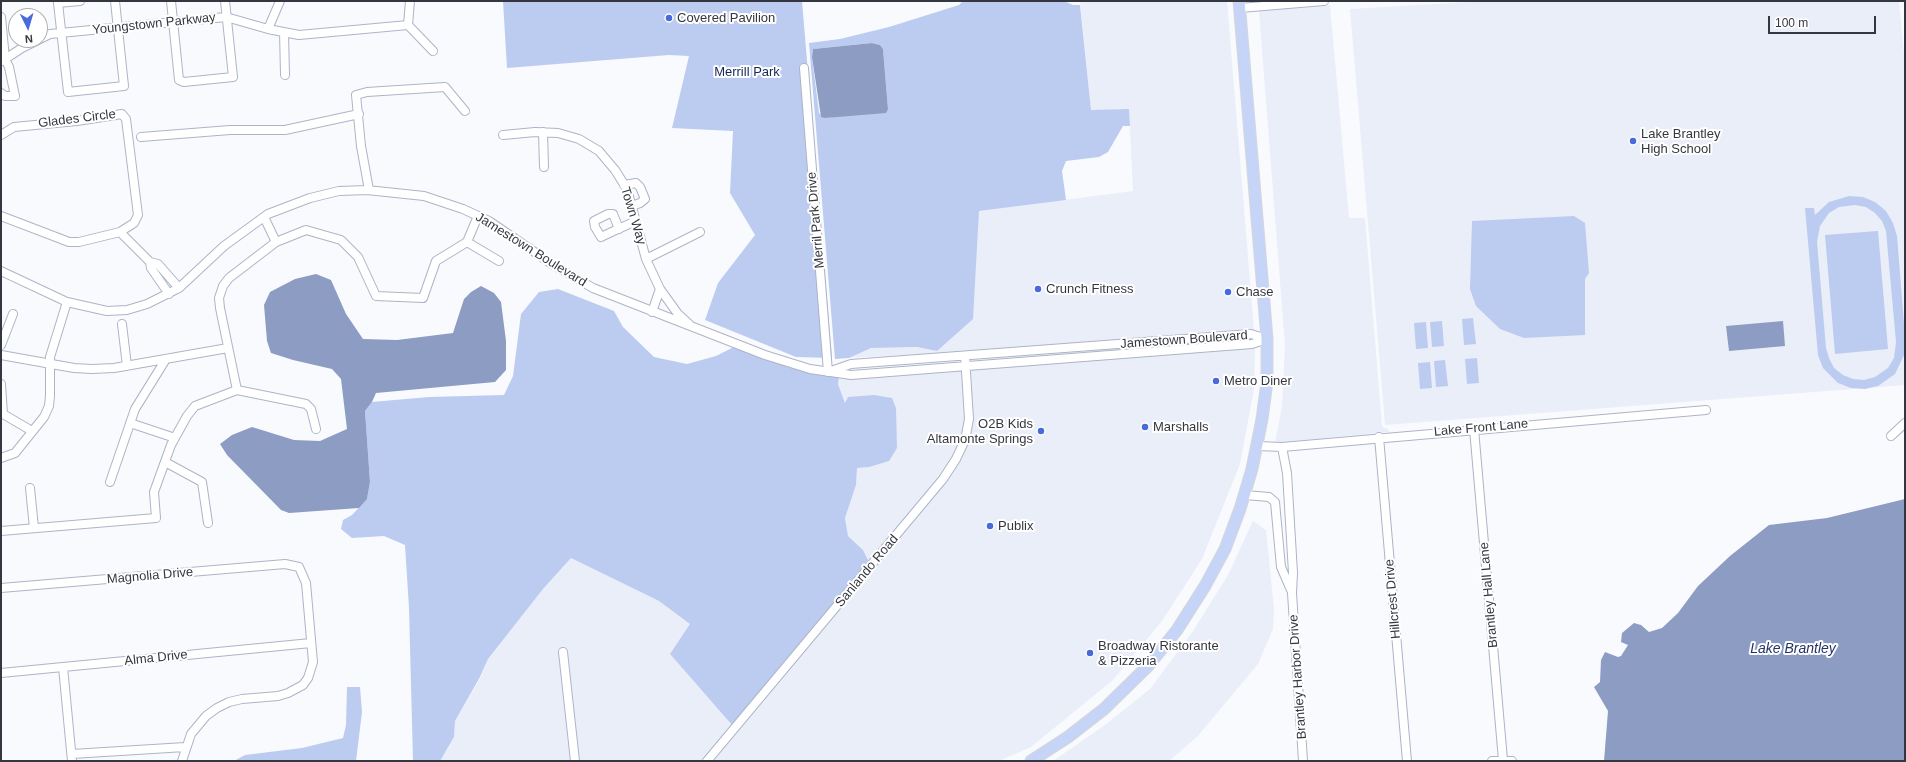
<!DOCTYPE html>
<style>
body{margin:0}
#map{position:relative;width:1906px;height:762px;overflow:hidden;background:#f8fafe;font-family:Helvetica,sans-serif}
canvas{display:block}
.frame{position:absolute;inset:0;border:2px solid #34373f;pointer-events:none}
.north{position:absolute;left:8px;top:8px;width:40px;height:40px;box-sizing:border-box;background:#fff;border:1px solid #aeafb2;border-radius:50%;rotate:175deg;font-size:11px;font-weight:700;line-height:16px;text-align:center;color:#34373f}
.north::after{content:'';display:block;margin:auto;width:14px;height:18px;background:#486add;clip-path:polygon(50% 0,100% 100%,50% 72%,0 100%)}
.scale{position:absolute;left:1768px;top:16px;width:108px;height:18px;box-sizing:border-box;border:2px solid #34373f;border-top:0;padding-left:5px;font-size:12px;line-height:14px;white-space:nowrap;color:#34373f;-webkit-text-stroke:3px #fff;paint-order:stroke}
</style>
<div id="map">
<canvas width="1906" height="762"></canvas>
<div class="frame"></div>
<div class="north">N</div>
<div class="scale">100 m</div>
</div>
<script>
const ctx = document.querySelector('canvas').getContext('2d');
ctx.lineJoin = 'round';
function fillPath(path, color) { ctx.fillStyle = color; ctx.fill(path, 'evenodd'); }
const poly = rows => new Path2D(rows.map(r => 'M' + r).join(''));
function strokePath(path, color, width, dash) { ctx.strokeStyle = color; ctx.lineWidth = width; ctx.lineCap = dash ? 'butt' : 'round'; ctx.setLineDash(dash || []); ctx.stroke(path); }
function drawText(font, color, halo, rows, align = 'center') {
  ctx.font = font + ' Helvetica,sans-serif'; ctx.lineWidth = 4; ctx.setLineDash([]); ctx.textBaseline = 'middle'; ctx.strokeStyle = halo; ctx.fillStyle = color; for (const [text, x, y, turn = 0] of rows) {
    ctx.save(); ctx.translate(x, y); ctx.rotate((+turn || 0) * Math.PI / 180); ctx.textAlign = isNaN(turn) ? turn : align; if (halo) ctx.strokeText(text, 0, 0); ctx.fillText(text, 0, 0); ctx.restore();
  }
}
fillPath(poly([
 [1080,1,1227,1,1254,330,965,352,849,358,871,348,917,347,937,351,979,211,1133,191,1129,109,1091,111],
 [1486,1,1899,1,1905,65,1905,385,1385,425,1350,9],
 [1330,5,1349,218,1365,218,1382,426,1384,428,1388,429,1389,432,1275,443,1282,406,1285,345,1259,11],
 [1255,347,1254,389,1240,464,1202,559,1162,621,1113,680,1031,747,999,761,712,761,948,479,968,442,970,370],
 [963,371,965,419,961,439,953,457,941,477,869,562,863,550,848,536,845,518,856,485,857,468,869,467,897,448,896,436,845,403,838,383,839,377,851,379],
 [1253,521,1266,530,1274,609,1273,629,1258,664,1197,737,1169,761,1053,761,1105,725,1150,689,1193,631,1228,575],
 [571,558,659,601,691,624,670,654,732,725,702,761,578,761,567,648,559,648,571,761,440,761,454,737,455,721,481,677,488,659,543,589]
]), '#eaeef9');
fillPath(poly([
 [503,1,802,1,832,358,796,357,705,320,718,283,755,235,730,193,733,131,672,128,689,56,669,55,507,68],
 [963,1,1064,1,1073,5,1080,5,1091,110,1129,109,1130,126,1123,126,1108,152,1099,157,1066,161,1062,171,1066,200,979,211,973,319,937,351,917,347,871,348,849,358,835,359,809,43,840,39,889,27,959,5],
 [872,43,880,45,883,49,888,109,825,118,819,113,812,57,813,49],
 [1849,196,1863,197,1875,202,1886,211,1893,223,1897,236,1905,336,1904,355,1895,374,1878,386,1865,389,1851,388,1838,383,1823,368,1818,355,1805,208,1814,208,1815,215,1829,202],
 [1855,205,1866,207,1875,213,1882,221,1886,231,1896,342,1894,358,1888,368,1875,377,1864,380,1853,379,1843,375,1834,368,1829,358,1826,348,1817,242,1820,226,1829,213,1839,207],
 [1574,216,1585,223,1589,273,1585,279,1585,335,1524,338,1500,329,1476,306,1470,289,1472,221],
 [1878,231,1888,349,1835,354,1825,235],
 [558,289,614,311,623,327,654,357,687,364,716,356,734,347,809,373,839,377,838,384,845,403,848,397,874,395,892,398,896,408,897,448,889,461,869,467,857,468,856,485,845,518,848,536,863,550,869,562,732,725,670,654,690,624,659,601,571,558,543,589,488,659,480,677,455,721,454,737,440,761,413,761,409,608,405,545,384,536,352,538,341,529,343,520,352,515,367,499,370,482,365,411,372,402,429,397,504,395,513,376,521,314,539,292],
 [1473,318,1476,344,1464,345,1462,319],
 [1442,321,1444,346,1432,347,1430,322],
 [1426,322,1428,348,1416,349,1414,323],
 [1477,358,1479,383,1467,384,1465,359],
 [1445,360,1448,386,1436,387,1434,361],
 [1430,362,1432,388,1420,389,1418,363],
 [347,687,360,687,362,712,356,761,234,761,245,755,302,748,343,738,346,725]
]), '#bccbf0');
fillPath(poly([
 [872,43,880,45,883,49,888,109,886,113,825,118,821,117,812,57,813,49],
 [316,274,331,280,346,314,363,339,397,340,453,333,464,299,471,292,481,286,494,293,501,302,506,341,506,370,495,382,376,393,372,402,365,411,370,482,367,499,359,508,289,513,281,510,227,455,220,444,232,435,252,427,294,440,320,441,347,429,341,379,332,369,293,360,271,353,267,341,264,305,270,292,295,279],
 [1783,321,1785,346,1729,351,1726,326],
 [1905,499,1905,761,1604,761,1608,711,1594,687,1600,682,1601,660,1605,652,1618,657,1621,656,1628,645,1621,642,1622,633,1634,623,1641,625,1649,632,1662,628,1678,613,1698,586,1730,556,1769,525,1827,518]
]), '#8c9cc3');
const minor = poly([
 [80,1,58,3,68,92,124,86,115,1],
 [171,1,179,80,184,82,233,77,225,1],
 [1240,8,1324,1],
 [1,17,5,59,9,67,15,96,5,96,1,93],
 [408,25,433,51],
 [408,25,410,1],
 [268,29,280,1],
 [284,32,285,75],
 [40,39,50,34,226,17,268,29,299,35,408,25],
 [2,61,22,48,38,40],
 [804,68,828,372],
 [543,132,544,167],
 [1,135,14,127,77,121,122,114,126,119,138,215,134,223,120,232,79,242,69,242,1,216],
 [503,135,535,132,558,133,579,139,599,151,615,170,627,189,646,259,660,289,678,314,689,324],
 [141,137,230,130,285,130,359,114],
 [624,185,636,183,640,187,645,199,640,203,632,206],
 [369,190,361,146,356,95,367,92,445,87,465,111],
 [264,217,276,242],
 [619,229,613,214,608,214,594,221,595,227,601,237,618,229,636,221],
 [120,232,150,262,158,264,179,288],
 [467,242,478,216],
 [646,259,700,232],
 [150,262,151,268,169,294],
 [1,271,67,302,107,311,127,310,147,304,179,288,224,246,268,214,310,198,339,191,367,190,424,196,463,209,489,221,552,264,593,288,765,355,810,369,851,375,1252,344,1267,339],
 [652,312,660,289],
 [122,324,127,366],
 [1,345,13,314],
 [1,355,74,368,92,369,114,368,228,348],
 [831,371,851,364,1251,334,1267,339],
 [1,384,3,414,32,431],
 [237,390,220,308,219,298,223,286,229,278,276,242,306,230,341,240,358,257,376,296,423,298,436,261,467,242,499,261],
 [130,423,175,438],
 [1474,429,1503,760],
 [1891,436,1905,423],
 [1379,437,1407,761],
 [1257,446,1282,447,1706,410],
 [1282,447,1287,473,1293,573,1292,593,1303,761],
 [1,458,15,453,44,417,49,406,50,396,50,357,67,302],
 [165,462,202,482,208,523],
 [110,482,135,409,166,359],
 [30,488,34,528],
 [1245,495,1269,497,1275,502,1281,567,1291,590],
 [1,531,156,518,154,492,171,445,187,416,195,406,237,390,306,404,311,409,316,429],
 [1,588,285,564,299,567,306,583,313,662,308,678,303,685,288,693,278,696,242,699,229,702,217,708,206,716,191,734,182,761],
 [563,652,575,761],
 [63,667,72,761],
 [1,673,311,643],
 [72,754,185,747],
 [707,761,943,479,956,459,965,440,969,419,965,356],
 [1492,761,1512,761]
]);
const major = poly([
 [1031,761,1068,737,1104,709,1148,666,1177,630,1205,586,1225,549,1240,509,1252,469,1262,419,1267,382,1267,339,1239,1]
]);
strokePath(minor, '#acb4c7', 10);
strokePath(major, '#d6d7d9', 13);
strokePath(minor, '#fff', 8);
strokePath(major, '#c6d4f8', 11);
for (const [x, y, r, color] of [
 [669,18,4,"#486add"],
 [1633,141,4,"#486add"],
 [1038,289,4,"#486add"],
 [1228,292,4,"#486add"],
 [1216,381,4,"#486add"],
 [1145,427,4,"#486add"],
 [1041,431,4,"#486add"],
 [990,526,4,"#486add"],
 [1090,653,4,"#486add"]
]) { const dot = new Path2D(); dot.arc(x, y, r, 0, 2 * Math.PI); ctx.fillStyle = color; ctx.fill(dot); strokePath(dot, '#fff', 1.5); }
drawText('13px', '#34373f', '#fff', [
 ["Covered Pavilion",677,18],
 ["Lake Brantley",1641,134],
 ["High School",1641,149],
 ["Crunch Fitness",1046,289],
 ["Chase",1236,292],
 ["Metro Diner",1224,381],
 ["O2B Kids",1033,424,"right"],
 ["Altamonte Springs",1033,439,"right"],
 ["Marshalls",1153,427],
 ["Publix",998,526],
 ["Broadway Ristorante",1098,646],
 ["& Pizzeria",1098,661]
], 'left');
drawText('13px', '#34373f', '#fff', [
 ["Youngstown Parkway",154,24,-6],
 ["Glades Circle",77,119,-7],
 ["Town Way",633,216,73],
 ["Merril Park Drive",816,220,-95],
 ["Jamestown Boulevard",531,250,32],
 ["Jamestown Boulevard",1184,340,-4],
 ["Lake Front Lane",1481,428,-5],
 ["Sanlando Road",867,571,-50],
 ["Magnolia Drive",150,576,-5],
 ["Brantley Hall Lane",1489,595,-95],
 ["Hillcrest Drive",1393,599,-95],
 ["Alma Drive",156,658,-6],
 ["Brantley Harbor Drive",1298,677,-94]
]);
drawText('13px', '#182657', '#fff', [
 ["Merrill Park",747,72]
]);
drawText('italic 14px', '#243466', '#fff', [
 ["Lake Brantley",1793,649]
]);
</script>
